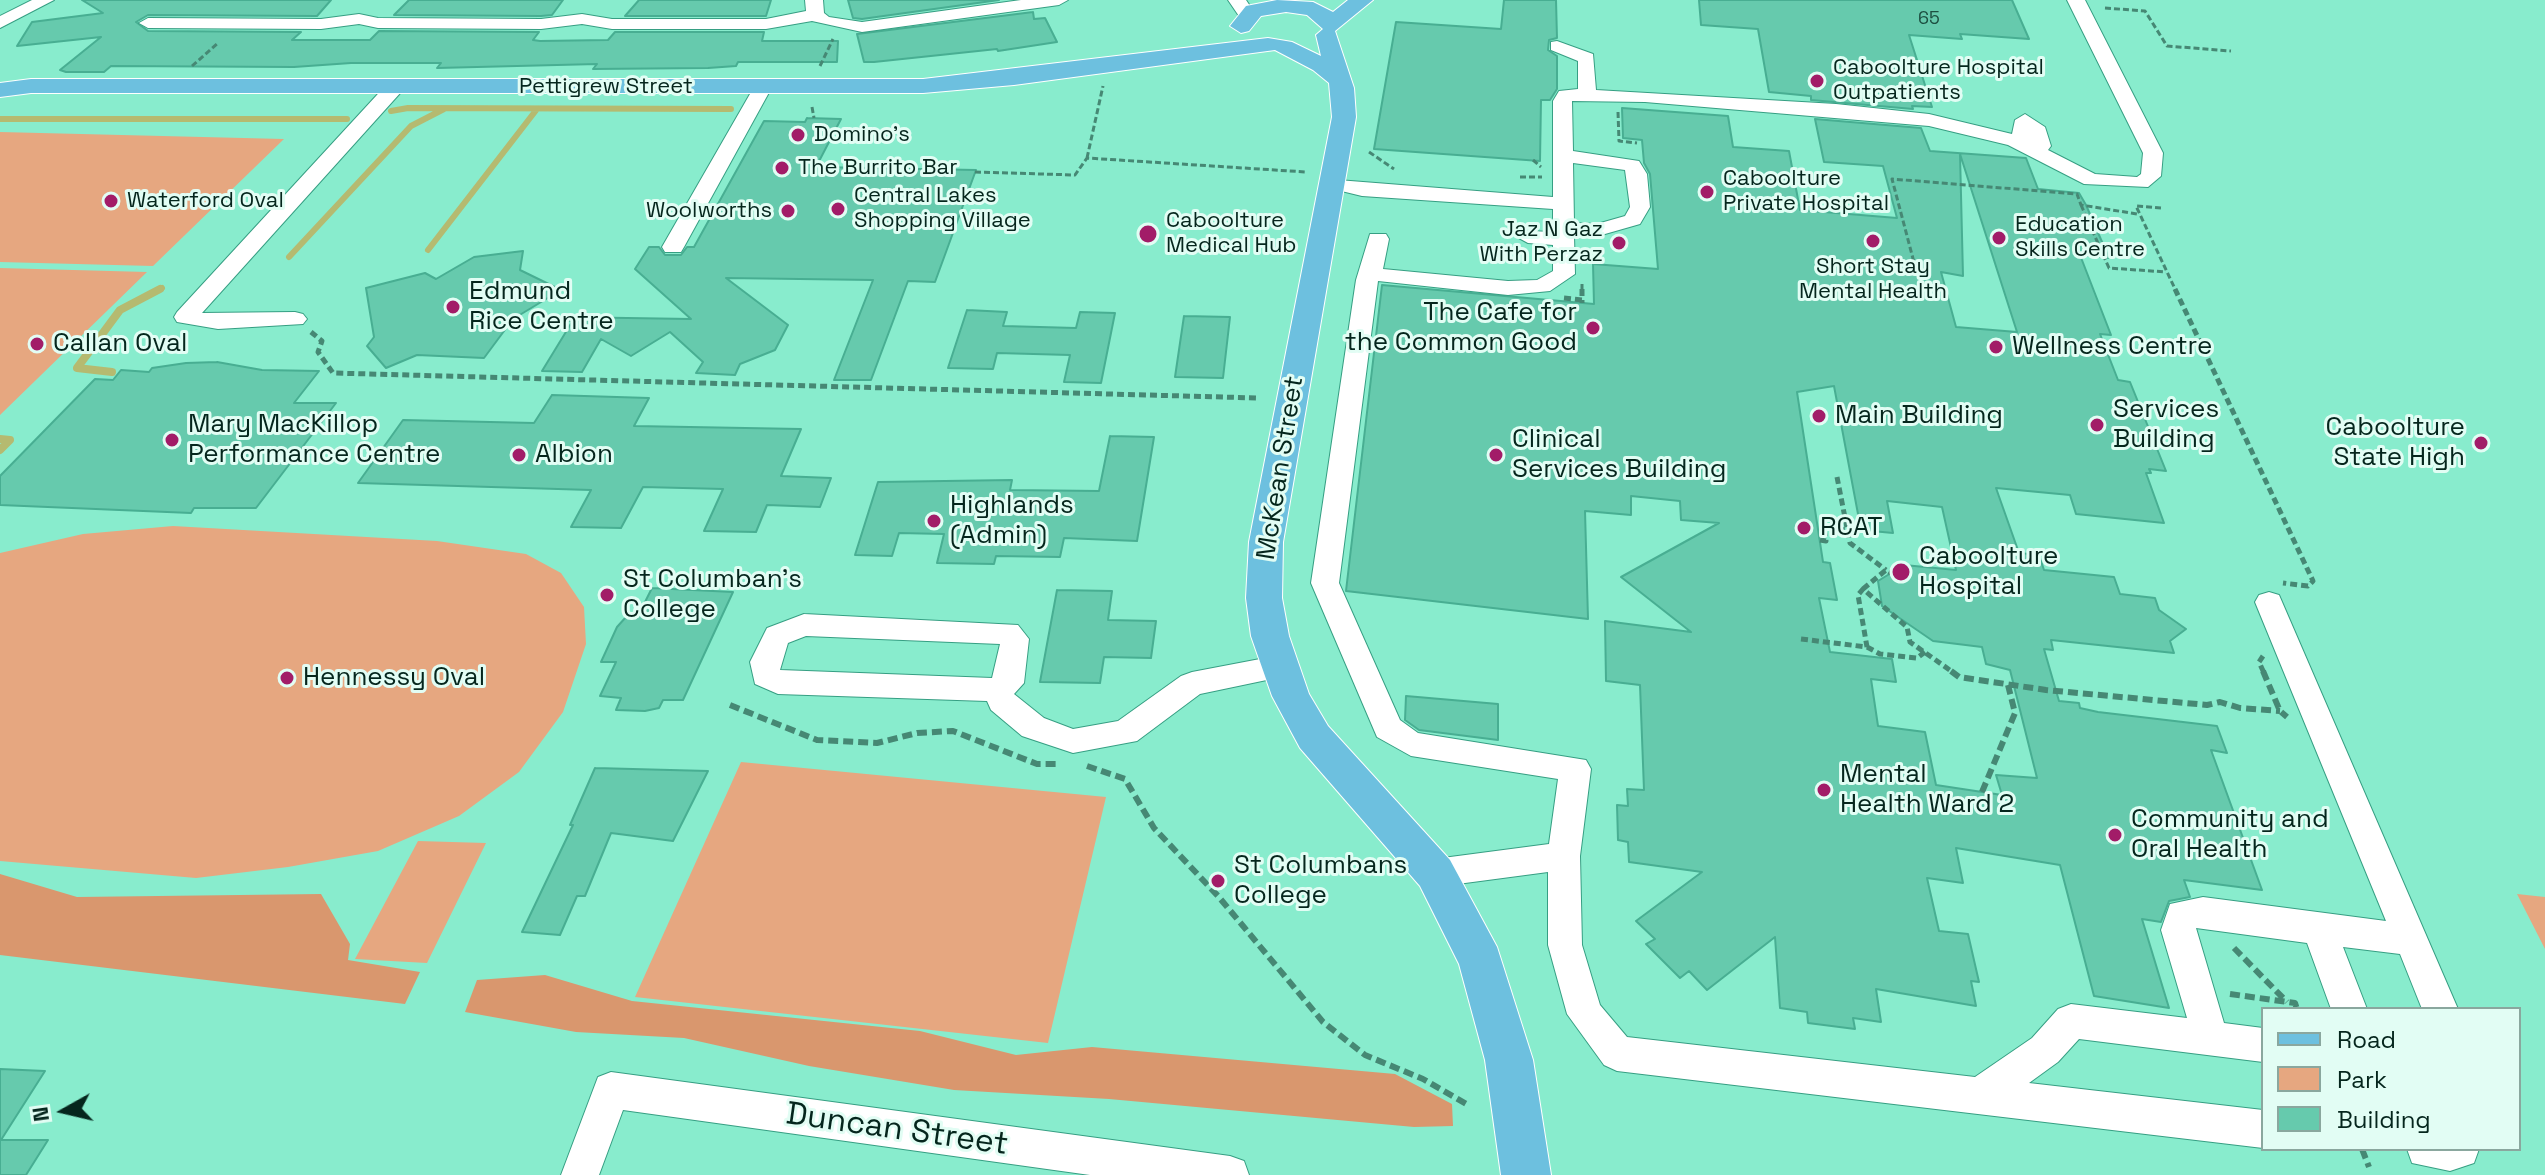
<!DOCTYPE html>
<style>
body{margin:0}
#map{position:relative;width:2545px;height:1175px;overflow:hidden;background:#88eccd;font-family:"Space Grotesk",sans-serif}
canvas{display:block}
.legend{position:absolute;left:2261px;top:1007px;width:260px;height:144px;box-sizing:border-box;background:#e2fdf4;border:2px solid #8aa79e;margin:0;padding:10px 14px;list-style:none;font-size:24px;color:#05261d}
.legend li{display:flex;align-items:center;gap:16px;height:40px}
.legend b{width:40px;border:2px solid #8aa79e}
.north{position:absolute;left:24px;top:1071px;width:80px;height:80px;-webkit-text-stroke:6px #e2fdf4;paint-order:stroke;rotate:262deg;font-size:22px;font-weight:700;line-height:32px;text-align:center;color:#05261d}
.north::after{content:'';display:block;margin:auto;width:28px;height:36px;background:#05261d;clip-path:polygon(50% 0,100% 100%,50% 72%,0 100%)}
</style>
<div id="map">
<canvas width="2545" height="1175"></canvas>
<ul class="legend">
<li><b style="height:10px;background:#6dc0df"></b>Road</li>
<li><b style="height:22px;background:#e6a780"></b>Park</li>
<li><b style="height:22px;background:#66caad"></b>Building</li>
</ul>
<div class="north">N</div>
</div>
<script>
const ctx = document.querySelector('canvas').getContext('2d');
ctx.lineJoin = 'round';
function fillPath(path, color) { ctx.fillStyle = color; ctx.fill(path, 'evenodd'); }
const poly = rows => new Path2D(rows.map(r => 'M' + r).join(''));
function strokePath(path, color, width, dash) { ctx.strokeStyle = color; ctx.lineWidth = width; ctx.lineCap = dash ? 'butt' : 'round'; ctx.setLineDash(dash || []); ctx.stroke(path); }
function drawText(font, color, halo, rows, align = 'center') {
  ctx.font = font + ' "Space Grotesk",sans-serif'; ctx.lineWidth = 6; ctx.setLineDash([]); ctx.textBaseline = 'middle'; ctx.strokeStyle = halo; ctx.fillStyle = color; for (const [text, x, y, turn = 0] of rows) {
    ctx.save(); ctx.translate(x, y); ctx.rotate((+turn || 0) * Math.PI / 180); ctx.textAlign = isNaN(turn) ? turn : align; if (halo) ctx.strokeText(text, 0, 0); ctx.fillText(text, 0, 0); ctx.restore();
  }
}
fillPath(poly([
 [0,132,284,139,153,266,0,262],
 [0,268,147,272,0,415],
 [173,526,437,541,526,554,561,573,584,607,586,644,563,712,519,772,459,816,378,851,288,867,196,878,0,861,0,553,83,534],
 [741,762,1106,797,1048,1043,635,997],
 [418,841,486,843,427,963,355,959],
 [2517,894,2545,897,2545,949]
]), '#e6a780');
fillPath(poly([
 [0,874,77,897,321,894,350,944,348,960,420,972,405,1004,0,955],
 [545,975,632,1001,920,1031,1016,1055,1092,1047,1395,1074,1452,1104,1453,1126,1414,1127,1109,1099,954,1090,809,1066,684,1038,576,1032,465,1012,477,980]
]), '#d9976e');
strokePath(poly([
 [391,111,408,108,731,109],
 [0,119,347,119],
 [428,250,537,109],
 [289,257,411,126,444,109],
 [156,291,162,288]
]), '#b5ba70', 6);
strokePath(poly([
 [112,372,77,368,120,310,160,289],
 [0,439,10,440,0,450]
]), '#b5ba70', 8);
const building = poly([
 [82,0,331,0,317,16,148,15,136,22,148,31,301,32,292,40,370,40,379,31,539,32,533,40,540,41,608,40,615,32,764,32,762,41,838,41,837,62,738,62,736,66,708,68,593,69,597,64,437,68,441,63,351,63,294,67,111,66,104,72,66,72,60,70,101,37,17,46,32,22,103,13,82,0],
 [409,0,563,0,552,15,541,16,394,15,409,0],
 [639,0,771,0,766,16,625,16,639,0],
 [848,0,999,0,862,19,853,18,848,0],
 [1504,0,1556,0,1557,38,1549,40,1548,50,1557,56,1557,89,1550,100,1541,100,1540,161,1374,149,1396,22,1501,29,1504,0],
 [1699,0,2012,0,2029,39,1960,34,1962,39,1909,35,1932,107,1912,106,1913,109,1811,100,1811,96,1769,92,1758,29,1701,25,1699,0],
 [1033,12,1034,19,1045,18,1057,42,998,51,997,49,874,62,864,62,857,34,1033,12],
 [1622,108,1728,116,1733,147,1789,151,1800,210,1897,218,1883,166,1824,162,1815,119,1921,128,1930,151,2026,158,2038,189,2079,193,2086,205,2109,258,2080,255,2111,335,2100,334,2118,380,2130,382,2166,471,2149,469,2151,473,2146,473,2164,523,2076,514,2070,495,1996,488,2019,553,2039,555,2044,570,2114,577,2120,594,2155,598,2159,610,2186,629,2170,641,2174,653,2051,640,2053,650,2044,649,2059,701,2079,703,2080,708,2098,712,2217,726,2227,753,2211,750,2262,890,2184,880,2190,897,2169,901,2161,922,2142,919,2169,1008,2094,996,2060,865,1956,848,1963,883,1927,878,1939,931,1968,934,1979,982,1971,981,1976,1006,1876,989,1881,1022,1853,1018,1855,1029,1808,1023,1807,1012,1780,1008,1775,937,1707,990,1689,971,1680,978,1646,944,1655,939,1636,921,1702,872,1629,862,1628,842,1618,840,1617,805,1628,806,1627,789,1644,790,1640,685,1606,681,1605,621,1691,632,1621,577,1719,523,1681,520,1680,501,1631,496,1631,515,1585,511,1588,619,1346,591,1382,285,1594,304,1593,264,1658,269,1650,174,1644,163,1642,140,1623,138,1622,108],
 [1960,154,2017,332,1956,327,1941,272,1963,276,1960,154],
 [1834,386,1861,530,1893,533,1887,501,1942,507,1956,570,1904,565,1878,581,1882,606,1933,641,1982,647,1986,664,2010,670,2037,778,1996,775,2002,795,1936,785,1925,732,1878,726,1871,679,1896,682,1892,659,1830,652,1819,598,1837,600,1830,563,1823,562,1797,392,1834,386],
 [807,118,841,119,816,167,976,170,935,282,908,281,871,380,834,380,873,280,726,278,788,325,775,350,740,364,735,375,696,373,703,362,670,332,631,356,601,339,582,372,542,371,572,322,563,317,691,319,635,269,649,247,659,247,665,255,681,255,687,247,694,247,764,121,805,122,807,118],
 [523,251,520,270,561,290,513,319,484,358,417,355,386,368,367,346,374,337,366,288,425,273,436,279,474,257,523,251],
 [967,310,1007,312,1003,326,1076,328,1080,312,1115,313,1101,383,1064,382,1070,355,997,353,993,369,948,368,967,310],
 [1184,316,1230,317,1223,378,1175,377,1184,316],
 [217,362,262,370,319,371,294,403,336,403,256,508,194,508,191,513,0,505,0,476,95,379,113,380,121,370,149,372,152,368,186,363,217,362],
 [552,395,649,398,634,426,801,429,781,476,831,478,820,507,767,505,756,532,704,531,723,489,643,487,621,528,571,527,591,490,358,483,403,420,534,423,552,395],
 [1110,436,1154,437,1137,541,1064,538,1060,557,996,556,994,564,937,563,944,534,899,533,892,556,855,555,878,482,1012,480,1010,490,1099,491,1110,436],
 [652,588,733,592,683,700,663,700,659,708,645,711,616,710,621,698,600,696,616,662,601,662,617,627,626,617,637,618,652,588],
 [1057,590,1112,591,1108,620,1156,621,1151,658,1104,657,1100,683,1040,682,1057,590],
 [1406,696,1498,704,1498,740,1419,730,1405,720,1406,696],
 [595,768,708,771,673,841,611,833,585,896,577,896,560,935,522,932,573,825,570,825,595,768],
 [0,1069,45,1071,1,1140,48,1140,26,1175,0,1175,0,1069]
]);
fillPath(building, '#66caad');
strokePath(building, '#48ae92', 2);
const minor = poly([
 [32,0,54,0,0,28,0,16,32,0],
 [805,0,823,0,824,13,829,17,862,22,1021,0,1068,0,1059,5,862,32,812,21,766,29,612,29,582,24,541,29,378,28,359,24,321,29,148,28,139,23,148,18,321,19,359,14,378,18,541,19,582,14,612,19,766,19,806,11,805,0],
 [1228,0,1246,0,1256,15,1247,20,1241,19,1228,0],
 [2067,0,2085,0,2163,153,2161,176,2148,187,2084,184,2008,145,1929,126,1645,102,1572,101,1573,151,1639,161,1647,174,1650,207,1640,224,1598,236,1574,236,1575,274,1550,291,1508,295,1378,281,1339,583,1400,720,1418,733,1586,760,1591,769,1580,856,1582,945,1600,1005,1627,1037,1975,1077,2032,1038,2058,1009,2071,1004,2187,1018,2161,930,2170,904,2203,897,2386,921,2255,602,2259,595,2269,592,2279,595,2458,1009,2422,1009,2400,954,2343,947,2367,1009,2331,1009,2307,943,2196,928,2224,1023,2263,1028,2263,1062,2079,1039,2058,1062,2029,1083,2263,1110,2263,1148,1617,1071,1604,1065,1567,1014,1548,945,1548,872,1435,887,1423,883,1418,873,1423,863,1435,859,1549,844,1558,779,1411,756,1377,737,1311,583,1356,280,1370,234,1386,234,1389,239,1383,269,1508,281,1537,280,1553,271,1553,245,1528,243,1517,237,1528,231,1553,232,1553,209,1362,196,1325,187,1322,183,1325,179,1553,197,1553,101,1559,91,1578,89,1578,61,1551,50,1551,42,1557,41,1593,54,1596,90,1836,104,1929,114,2012,134,2015,120,2025,114,2045,127,2051,146,2048,150,2095,174,2137,177,2141,174,2143,153,2067,0],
 [1573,163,1625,170,1630,207,1625,216,1597,224,1574,223,1573,163],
 [395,81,402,83,402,91,202,313,295,312,303,314,307,319,303,324,218,329,177,322,174,317,177,312,388,83,395,81],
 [763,81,772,87,684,247,681,252,665,252,662,247,754,87,763,81],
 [804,614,1018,625,1029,639,1024,683,1014,694,1044,718,1073,729,1118,721,1181,676,1192,672,1281,655,1291,658,1296,666,1291,674,1281,677,1200,694,1137,741,1073,753,1022,736,991,710,987,701,778,694,755,684,750,662,767,628,804,614],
 [806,636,1000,644,992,678,780,670,788,643,806,636],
 [611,1072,1230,1156,1244,1161,1249,1175,1090,1175,623,1110,599,1175,561,1175,598,1077,611,1072],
 [2407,1149,2479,1149,2474,1163,2450,1171,2412,1163,2407,1149]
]);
const major = poly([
 [1277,0,1313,2,1333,12,1348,0,1373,0,1335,31,1354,88,1356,117,1283,542,1282,598,1289,636,1309,694,1328,726,1450,860,1497,947,1533,1060,1551,1175,1501,1175,1485,1060,1459,964,1420,886,1300,748,1272,696,1251,636,1246,598,1249,542,1332,117,1329,83,1313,70,1275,50,1014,85,923,93,31,93,0,97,0,83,31,79,923,79,1268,38,1292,42,1321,56,1316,35,1323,29,1307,15,1286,12,1261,16,1249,31,1241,33,1230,26,1246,6,1277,0]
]);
strokePath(minor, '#369f83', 2);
strokePath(major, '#fff', 2);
strokePath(poly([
 [2105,8,2145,11,2167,46,2231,51],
 [192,66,218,43],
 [820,66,833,39],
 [812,107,814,118],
 [1618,112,1619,141,1637,143],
 [1369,152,1394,169],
 [1087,158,1103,86],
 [1533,160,1541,167],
 [975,172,1075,175,1087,158,1306,172],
 [1520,177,1542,177],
 [2081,205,2109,268,2166,272],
 [2161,208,2136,206,2176,291],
 [1916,270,1892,179,2077,194,2081,205,2137,214],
 [1582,284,1582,291]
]), '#468874', 3, [6, 3]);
strokePath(poly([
 [1582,289,1582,303],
 [2175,289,2313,581,2308,586,2283,583],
 [1564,298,1583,300],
 [311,332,322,341,318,352,333,373,1258,398],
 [1837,477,1850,543,1886,570],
 [1820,540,1826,541,1824,528,1847,530],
 [1863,589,1886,570,1891,573],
 [1801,639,1867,647,1858,595,1863,589,1907,627,1910,642,1954,673],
 [1867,647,1880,654,1917,658,1925,652],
 [2263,656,2259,662,2264,673]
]), '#468874', 5, [7, 4]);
strokePath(poly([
 [1951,671,1959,677,2046,690,2207,705,2220,702,2240,708,2280,711],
 [2263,671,2280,711,2287,717],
 [730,705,817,740,877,743,917,733,953,731,1037,764,1057,764],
 [1087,766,1125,779,1154,828,1218,896,1323,1022,1365,1055,1423,1079,1468,1105],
 [1982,792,2015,713,2008,685],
 [2234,948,2287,1002],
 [2230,994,2295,1003,2297,1009],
 [2362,1149,2369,1167]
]), '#468874', 6, [10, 5]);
fillPath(minor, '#fff');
fillPath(major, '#6dc0df');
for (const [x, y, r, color] of [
 [1817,81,8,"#a21c68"],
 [798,135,8,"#a21c68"],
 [782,168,8,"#a21c68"],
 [1707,192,8,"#a21c68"],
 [111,201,8,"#a21c68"],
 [838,209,8,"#a21c68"],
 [788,211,8,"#a21c68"],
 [1148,234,10,"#a21c68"],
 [1999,238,8,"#a21c68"],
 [1873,241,8,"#a21c68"],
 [1619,243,8,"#a21c68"],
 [453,307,8,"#a21c68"],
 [1593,328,8,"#a21c68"],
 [37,344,8,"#a21c68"],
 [1996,347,8,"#a21c68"],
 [1819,416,8,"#a21c68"],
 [2097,425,8,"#a21c68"],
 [172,440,8,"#a21c68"],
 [2481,443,8,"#a21c68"],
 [519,455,8,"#a21c68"],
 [1496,455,8,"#a21c68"],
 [934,521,8,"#a21c68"],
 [1804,528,8,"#a21c68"],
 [1901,572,10,"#a21c68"],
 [607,595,8,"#a21c68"],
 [287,678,8,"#a21c68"],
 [1824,790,8,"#a21c68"],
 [2115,835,8,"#a21c68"],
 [1218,881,8,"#a21c68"]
]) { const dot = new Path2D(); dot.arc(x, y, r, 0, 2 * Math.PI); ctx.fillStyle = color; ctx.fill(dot); strokePath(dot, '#e2fdf4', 3); }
drawText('18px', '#1d4f41', null, [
 ["65",1929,19]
]);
drawText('22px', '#05261d', '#e2fdf4', [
 ["Caboolture Hospital",1833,68],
 ["Outpatients",1833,93],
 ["Domino's",814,135],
 ["The Burrito Bar",798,168],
 ["Caboolture",1723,179],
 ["Private Hospital",1723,204],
 ["Central Lakes",854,196],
 ["Shopping Village",854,221],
 ["Waterford Oval",127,201],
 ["Woolworths",772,211,"right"],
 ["Caboolture",1166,221],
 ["Medical Hub",1166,246],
 ["Education",2015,225],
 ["Skills Centre",2015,250],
 ["Jaz N Gaz",1603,230,"right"],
 ["With Perzaz",1603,255,"right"],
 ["Short Stay",1873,267,"center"],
 ["Mental Health",1873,292,"center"]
], 'left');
drawText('22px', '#05261d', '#e2fdf4', [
 ["Pettigrew Street",606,87]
]);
drawText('26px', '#05261d', '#e2fdf4', [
 ["Edmund",469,292],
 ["Rice Centre",469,322],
 ["The Cafe for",1577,313,"right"],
 ["the Common Good",1577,343,"right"],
 ["Callan Oval",53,344],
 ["Wellness Centre",2012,347],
 ["Services",2113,410],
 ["Building",2113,440],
 ["Main Building",1835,416],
 ["Mary MacKillop",188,425],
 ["Performance Centre",188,455],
 ["Caboolture",2465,428,"right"],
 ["State High",2465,458,"right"],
 ["Clinical",1512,440],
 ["Services Building",1512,470],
 ["Albion",535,455],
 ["Highlands",950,506],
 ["(Admin)",950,536],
 ["RCAT",1820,528],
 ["Caboolture",1919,557],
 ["Hospital",1919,587],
 ["St Columban's",623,580],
 ["College",623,610],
 ["Hennessy Oval",303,678],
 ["Mental",1840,775],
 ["Health Ward 2",1840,805],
 ["Community and",2131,820],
 ["Oral Health",2131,850],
 ["St Columbans",1234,866],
 ["College",1234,896]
], 'left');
drawText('26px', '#05261d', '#e2fdf4', [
 ["McKean Street",1281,468,-81]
]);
drawText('32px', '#05261d', '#e2fdf4', [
 ["Duncan Street",897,1130,8]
]);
</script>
